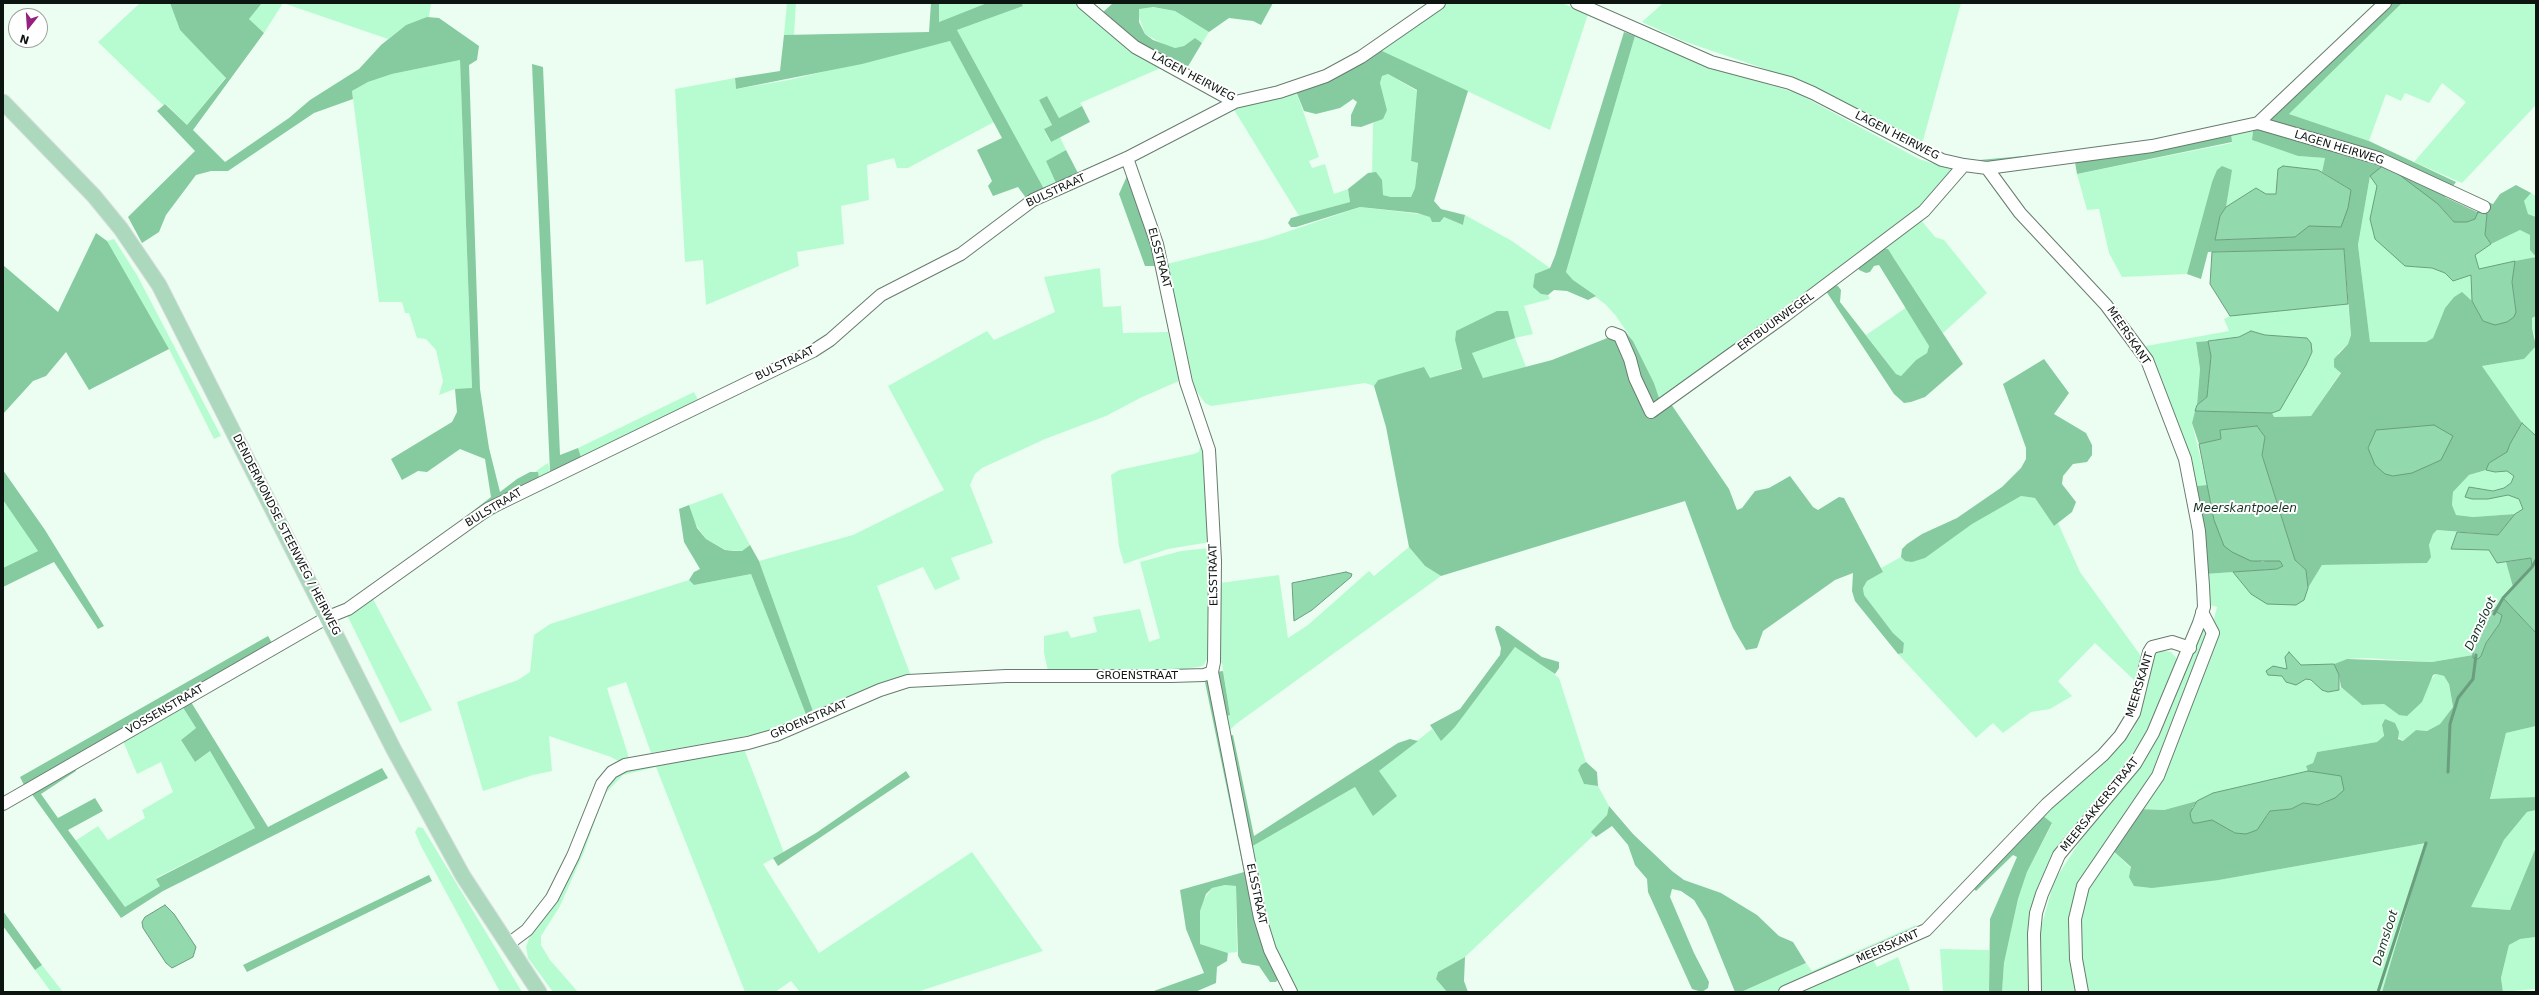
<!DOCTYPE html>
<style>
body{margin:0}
#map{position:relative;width:2539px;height:995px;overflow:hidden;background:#ecfef2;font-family:"DejaVu Sans",sans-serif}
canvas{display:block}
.frame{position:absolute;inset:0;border:4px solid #0d1510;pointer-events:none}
.north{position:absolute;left:8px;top:8px;width:40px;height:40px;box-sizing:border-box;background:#fff;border:1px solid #9ea19f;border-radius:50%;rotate:197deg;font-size:11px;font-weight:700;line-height:16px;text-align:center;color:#0d1510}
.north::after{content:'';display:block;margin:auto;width:14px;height:18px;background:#942180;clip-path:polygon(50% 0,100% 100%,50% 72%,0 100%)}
</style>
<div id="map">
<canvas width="2539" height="995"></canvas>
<div class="frame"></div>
<div class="north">N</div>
</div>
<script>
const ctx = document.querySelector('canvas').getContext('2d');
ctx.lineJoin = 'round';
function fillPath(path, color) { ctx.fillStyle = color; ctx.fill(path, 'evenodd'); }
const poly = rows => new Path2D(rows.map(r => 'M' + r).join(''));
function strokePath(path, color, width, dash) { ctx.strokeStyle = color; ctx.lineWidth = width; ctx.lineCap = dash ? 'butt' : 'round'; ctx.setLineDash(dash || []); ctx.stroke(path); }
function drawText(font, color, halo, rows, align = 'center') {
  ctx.font = font + ' "DejaVu Sans",sans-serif'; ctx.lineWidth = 4; ctx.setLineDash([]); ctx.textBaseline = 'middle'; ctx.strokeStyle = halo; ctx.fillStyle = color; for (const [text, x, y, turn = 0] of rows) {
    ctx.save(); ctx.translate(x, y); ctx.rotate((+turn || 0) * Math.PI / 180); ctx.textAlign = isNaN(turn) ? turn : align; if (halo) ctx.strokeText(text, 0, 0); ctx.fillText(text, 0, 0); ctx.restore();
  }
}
fillPath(poly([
 [140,3,170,3,180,30,226,77,187,125,166,104,163,105,98,42],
 [262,3,283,3,264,33,249,19],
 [283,3,431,3,429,17,406,25,388,39],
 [787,3,796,3,794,35,784,35],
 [939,3,987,3,939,22],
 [1021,3,1077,3,1088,13,1163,67,1080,103,1082,106,1059,118,1047,96,1039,100,1052,125,1044,129,1050,142,1060,137,1066,150,1046,161,1056,183,1044,189,957,30,1023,6],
 [1448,3,1562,3,1588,14,1550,130,1380,50],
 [1663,3,1961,3,1922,144,1834,98,1768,70,1683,41,1642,22],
 [2402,3,2536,3,2536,105,2462,183,2414,162,2466,102,2442,83,2429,103,2405,93,2401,101,2386,94,2369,141,2289,114],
 [1145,6,1175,11,1209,32,1202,43,1195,38,1184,46,1175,48,1165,45,1145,34,1138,14,1139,9],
 [1635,36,1716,69,1797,93,1919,159,1953,170,1920,209,1660,402,1654,383,1633,341,1616,316,1605,304,1573,280,1566,272],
 [950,41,994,122,908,168,897,168,894,158,867,165,869,200,841,206,844,244,797,252,799,266,706,305,703,260,685,262,675,89,735,78,736,89,789,80],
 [460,60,472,389,455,389,439,395,443,381,436,350,426,339,417,338,409,313,405,313,402,302,379,302,352,91,368,82,392,74],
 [1388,74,1417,91,1411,161,1418,163,1415,188,1411,197,1391,197,1383,195,1372,173,1373,124,1387,110,1380,83,1382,76],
 [1296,91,1319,157,1309,161,1312,168,1325,164,1334,194,1348,189,1350,202,1299,216,1233,108],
 [2253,131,2252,140,2298,156,2325,158,2322,172,2318,170,2278,169,2276,194,2266,194,2256,188,2226,207,2231,170,2212,182,2187,274,2122,277,2109,253,2099,209,2087,210,2077,174,2232,143,2231,135],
 [2370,176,2377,186,2405,266,2432,268,2445,273,2454,281,2471,275,2472,301,2462,293,2454,297,2445,308,2433,338,2426,342,2370,342,2358,245],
 [2531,193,2536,196,2536,217,2528,214,2524,207,2524,201],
 [1360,207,1444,217,1463,225,1465,215,1512,241,1550,268,1536,274,1541,294,1548,295,1550,299,1524,306,1533,334,1515,338,1526,367,1483,378,1472,353,1456,331,1455,340,1462,368,1430,379,1424,368,1378,380,1374,386,1365,383,1211,406,1205,403,1195,389,1167,264,1266,239],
 [1921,220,1935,237,1944,240,1987,293,1943,333,1893,257,1880,248],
 [2520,230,2530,235,2530,250,2536,257,2479,269,2475,255,2491,244],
 [114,239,137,275,221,436,214,439,169,349,109,247,107,241],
 [1100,268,1103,307,1121,306,1123,333,1168,332,1179,381,1140,398,1106,416,1045,439,982,468,975,474,970,485,993,543,951,558,960,579,935,590,923,567,877,586,911,676,881,683,814,714,759,561,853,535,944,490,888,386,987,331,994,340,1055,312,1044,277],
 [2348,304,2351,335,2348,344,2338,353,2341,372,2311,416,2273,417,2272,413,2280,410,2306,365,2312,352,2307,338,2265,335,2251,331,2239,337,2196,342,2200,369,2197,405,2192,423,2207,485,2197,486,2179,424,2146,346,2229,331,2224,319,2230,316],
 [1907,307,1929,346,1927,353,1916,360,1901,376,1896,374,1866,335],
 [2536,316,2536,436,2522,423,2482,366,2524,359,2536,339,2532,328,2532,318],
 [694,392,698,400,581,457,578,448],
 [1200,447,1203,450,1210,542,1168,549,1124,564,1119,547,1111,475,1119,470,1194,454,1199,452],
 [548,463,550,472,539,478,536,471],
 [2486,470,2495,472,2507,471,2514,476,2511,483,2504,488,2493,491,2469,487,2472,499,2508,495,2519,499,2523,509,2515,514,2473,517,2455,515,2452,505,2453,492,2469,475],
 [722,493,750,545,742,551,726,550,706,539,694,522,689,505],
 [2021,496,2035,498,2054,526,2058,523,2080,572,2141,656,2136,682,2095,643,2058,681,2072,696,2050,709,2031,712,2003,733,1993,723,1976,738,1898,654,1903,653,1904,643,1893,633,1873,607,1864,595,1863,588,1867,581,1883,572,1881,568,1901,557,1905,561],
 [3,500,38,551,3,568],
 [2437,530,2457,532,2451,549,2489,550,2497,563,2506,562,2513,587,2482,622,2473,645,2473,655,2432,662,2366,658,2347,659,2334,664,2316,666,2301,665,2289,652,2285,657,2287,669,2268,675,2282,676,2286,682,2302,682,2306,679,2316,684,2339,690,2341,687,2362,705,2384,704,2399,715,2422,702,2428,683,2436,674,2444,676,2449,684,2453,707,2440,724,2427,731,2416,730,2403,741,2382,725,2384,737,2377,742,2317,752,2313,763,2307,766,2308,771,2213,793,2197,801,2164,810,2139,809,2203,663,2217,607,2210,605,2205,574,2233,572,2251,594,2304,600,2308,588,2322,565,2427,563,2430,557,2429,545,2433,534],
 [1409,547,1425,566,1441,576,1236,724,1231,729,1229,736,1224,717,1230,715,1222,663,1217,663,1220,583,1279,575,1288,638,1308,625,1369,571,1374,576],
 [1209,548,1207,659,1203,666,1172,671,1048,671,1044,653,1044,636,1068,631,1071,638,1097,632,1093,617,1140,609,1149,642,1160,638,1140,562,1181,551],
 [751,574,807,717,763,733,651,753,626,682,607,688,629,758,620,762,611,757,549,736,552,771,533,775,483,791,457,702,518,680,530,672,534,635,550,624,689,580,694,585],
 [373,599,432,710,400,723,347,615],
 [2205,621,2209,622,2189,685,2160,762,2070,916,2075,992,2041,992,2040,931,2054,881,2090,826,2141,762],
 [1515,647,1537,660,1559,678,1586,762,1581,765,1578,770,1584,784,1598,786,1609,806,1607,815,1592,832,1594,835,1465,957,1438,972,1436,979,1447,992,1297,992,1281,962,1270,933,1251,847,1355,787,1374,816,1379,771,1432,729,1441,740,1455,727],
 [2158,650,2171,652,2177,659,2145,736,2127,762,2085,816,2031,918,2028,941,2028,992,2002,992,2004,963,2018,899,2027,872,2052,824,2042,815,2094,772,2132,732,2139,716,2154,654],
 [182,706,196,728,181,740,195,762,210,751,255,828,156,878,161,886,125,907,75,841,98,826,108,840,145,818,142,810,173,792,161,762,137,774,123,741],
 [2536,726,2536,797,2490,800,2506,733],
 [743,746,784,853,763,864,819,953,972,852,1043,951,917,992,800,992,791,981,775,992,745,992,656,767,623,775,604,795,584,852,560,906,541,936,541,945,550,960,578,992,553,992,528,958,526,947,531,933,606,784,623,770],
 [2536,810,2536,847,2510,910,2470,907,2504,840,2527,812],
 [418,827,423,828,522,992,500,992,421,846,415,832],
 [2426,843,2382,992,2085,992,2078,926,2088,885,2110,848,2131,868,2219,880],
 [1225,885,1236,886,1237,952,1228,953,1200,944,1200,911,1203,901,1212,888],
 [1916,925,1918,930,1775,992,1741,992,1806,963,1812,971],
 [2536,937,2536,989,2503,992,2501,978,2509,945,2519,939],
 [1940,949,1989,950,1989,992,1943,992],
 [1898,957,1910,990,1908,992,1795,992,1872,958,1877,967],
 [42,965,63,992,51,992,35,970]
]), '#b7fcd0');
fillPath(poly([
 [170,3,262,3,249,19,264,33,193,130,225,162,289,118,310,100,359,69,381,45,406,25,427,17,439,18,479,46,477,60,469,65,480,389,489,448,500,492,517,479,530,472,538,472,539,478,524,497,476,525,470,518,453,531,451,528,491,497,485,459,460,449,427,472,418,471,402,480,391,459,452,422,457,412,455,389,472,388,460,60,392,74,368,82,352,91,353,99,314,113,228,171,211,171,196,175,166,215,159,232,142,243,128,217,195,151,157,111,165,104,187,125,226,78,180,30],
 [931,3,939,3,939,22,987,3,1021,3,1023,6,957,30,1044,189,1026,198,1018,187,993,196,988,186,992,181,977,150,1002,138,950,41,862,64,736,89,735,78,780,71,784,35,929,32],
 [1113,3,1273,3,1261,25,1253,21,1229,18,1209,32,1175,11,1153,7,1139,9,1139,22,1145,34,1153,40,1175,48,1184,46,1195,38,1202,43,1187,68,1134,40,1102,13],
 [2390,3,2402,3,2289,114,2369,141,2456,182,2445,197,2477,212,2485,201,2493,204,2500,194,2516,185,2531,193,2524,201,2528,214,2536,217,2536,316,2532,318,2532,328,2536,346,2524,359,2482,366,2522,423,2510,444,2508,452,2489,463,2486,470,2469,475,2453,492,2452,505,2456,515,2473,517,2515,514,2498,535,2437,530,2433,534,2429,545,2431,557,2427,563,2322,565,2308,588,2306,570,2295,560,2262,455,2265,437,2257,426,2220,430,2221,439,2199,444,2192,423,2195,411,2272,413,2274,417,2311,416,2341,373,2334,367,2334,359,2348,344,2351,335,2344,249,2208,252,2201,279,2187,274,2212,182,2217,170,2222,166,2232,170,2226,207,2220,216,2215,240,2295,237,2351,190,2322,172,2325,158,2298,156,2252,140,2253,131,2265,124],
 [2370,176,2438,204,2454,222,2467,223,2487,214,2485,235,2491,244,2520,230,2530,235,2530,250,2536,257,2515,261,2512,282,2516,312,2483,321,2472,301,2462,292,2454,297,2445,308,2433,338,2426,342,2370,342,2358,245],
 [1624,32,1635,36,1566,272,1573,280,1596,296,1588,300,1567,291,1554,290,1548,295,1541,294,1533,287,1535,274,1550,268,1555,256],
 [1380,50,1468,91,1434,201,1441,209,1465,215,1463,225,1444,217,1440,222,1432,222,1430,217,1417,213,1360,207,1296,227,1291,227,1288,223,1291,218,1350,202,1348,189,1368,173,1376,172,1382,180,1383,195,1391,197,1411,197,1415,188,1418,163,1411,161,1417,90,1388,74,1382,76,1380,83,1387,110,1383,119,1361,127,1351,126,1351,115,1357,102,1353,99,1340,108,1316,114,1304,111,1296,91,1358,65],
 [532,64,543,67,560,455,578,448,581,457,550,472],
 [1047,96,1059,118,1082,106,1090,122,1051,142,1044,129,1052,125,1039,100],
 [2230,125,2232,142,2077,174,2075,162,1998,169,1968,161,2100,149],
 [1066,150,1078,173,1056,183,1046,161],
 [1127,176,1159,266,1145,266,1119,194],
 [96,233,107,241,169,349,89,390,66,352,46,376,33,381,3,414,3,265,58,312],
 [1880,248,1888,249,1893,257,1963,364,1925,397,1911,402,1904,403,1894,394,1826,291,1832,284,1838,286,1841,290,1840,302,1896,374,1901,376,1916,360,1927,353,1929,346,1879,265,1874,266,1870,272,1866,273,1859,270,1858,265],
 [1497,311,1508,311,1515,338,1472,353,1483,378,1552,360,1625,331,1633,341,1654,383,1660,401,1671,404,1729,489,1737,510,1742,508,1755,491,1769,488,1790,476,1813,507,1818,510,1839,497,1844,498,1883,572,1867,581,1863,588,1864,595,1893,633,1904,643,1903,653,1898,654,1855,601,1852,591,1853,573,1835,580,1763,631,1757,648,1746,650,1733,628,1720,596,1685,501,1441,576,1425,566,1409,547,1386,427,1374,386,1378,380,1424,367,1430,378,1462,369,1455,340,1456,331],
 [2208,341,2211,356,2207,397,2197,405,2200,369,2196,342],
 [2044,359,2069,393,2054,414,2086,433,2092,445,2092,455,2087,462,2073,464,2063,476,2062,484,2076,502,2072,512,2054,526,2035,498,2021,496,1972,524,1925,558,1912,562,1905,561,1901,557,1902,549,1907,544,1922,534,1957,518,2002,487,2021,468,2026,459,2026,448,2003,384],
 [3,470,45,530,104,626,98,629,54,562,3,587,3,568,38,551,3,500],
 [2207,485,2214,520,2262,562,2269,560,2280,561,2283,566,2277,569,2205,574,2202,521,2197,486],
 [689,505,697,528,706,539,725,550,734,551,742,551,750,545,759,561,814,714,807,717,751,574,694,585,689,580,694,572,700,569,684,542,679,509],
 [2531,558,2532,567,2513,587,2506,562],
 [2503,598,2536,633,2536,726,2506,733,2490,799,2536,797,2536,810,2527,812,2504,840,2471,907,2510,910,2536,847,2536,937,2520,939,2509,945,2501,978,2503,992,2382,992,2426,843,2219,880,2152,888,2134,886,2129,877,2131,867,2110,848,2139,809,2164,810,2197,801,2192,808,2235,833,2267,816,2270,811,2291,809,2303,803,2318,805,2326,802,2323,773,2318,774,2308,771,2306,766,2313,763,2317,752,2377,742,2384,736,2382,725,2385,719,2395,723,2399,732,2398,739,2403,741,2416,730,2427,731,2440,724,2453,707,2449,684,2444,676,2436,674,2433,675,2422,702,2407,716,2399,715,2384,704,2362,705,2341,687,2339,675,2334,664,2347,659,2432,662,2473,655,2473,658,2481,656,2486,643,2500,623,2502,615,2493,610],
 [1496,626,1499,626,1542,657,1559,662,1559,668,1555,674,1515,647,1455,727,1441,741,1430,725,1460,709,1500,655,1501,648,1495,629],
 [268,636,272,643,24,785,20,777],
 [1223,671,1230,715,1224,717,1215,672],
 [1211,679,1278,979,1276,982,1270,982,1259,966,1242,963,1238,956,1236,886,1225,885,1212,888,1206,894,1200,911,1200,944,1228,953,1227,961,1217,967,1216,983,1195,992,1151,992,1204,973,1186,929,1180,890,1244,872,1205,682],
 [191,702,268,827,382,768,388,778,163,891,121,918,31,793,73,767,76,771,41,794,58,818,95,798,103,811,68,830,125,907,160,886,156,879,255,828,210,751,195,762,181,740,196,728,182,706],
 [1233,735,1254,836,1398,743,1410,739,1418,741,1379,771,1397,796,1373,816,1355,787,1251,847,1229,736],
 [1586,762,1597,772,1598,786,1584,784,1578,770,1581,765],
 [906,771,910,777,778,866,773,858,816,833],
 [1609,806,1633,834,1672,871,1684,880,1721,893,1757,915,1779,936,1793,942,1806,963,1741,992,1735,992,1706,920,1694,900,1681,891,1672,889,1670,897,1694,953,1709,982,1708,988,1702,992,1692,989,1648,892,1647,879,1635,865,1628,845,1612,826,1596,837,1591,832,1607,815],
 [2042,815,2052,823,2027,872,2018,899,2004,963,2002,992,1989,992,1990,919,2017,857,2013,855,1976,891,1971,886],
 [429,875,432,881,247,972,243,965],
 [3,911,42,965,35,970,3,926],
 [1465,957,1464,981,1468,992,1447,992,1436,979,1438,972]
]), '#85cb9f');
const water = poly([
 [2385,164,2438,204,2454,222,2467,222,2475,219,2478,212,2487,214,2485,235,2491,244,2475,255,2479,269,2515,261,2512,282,2516,312,2514,317,2507,322,2495,325,2483,321,2472,301,2471,275,2453,281,2445,273,2432,268,2405,266,2375,239,2370,219,2377,186,2370,176,2385,164],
 [2283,166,2318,170,2351,190,2348,208,2341,227,2309,226,2295,237,2215,240,2220,216,2226,207,2256,188,2266,194,2276,194,2278,169,2283,166],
 [2344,249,2348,304,2230,316,2210,284,2212,252,2344,249],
 [2251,331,2265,335,2307,338,2311,343,2312,352,2306,365,2280,410,2272,413,2195,411,2197,405,2207,397,2211,356,2208,341,2239,337,2251,331],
 [2522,423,2536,436,2536,633,2503,598,2532,567,2531,558,2497,563,2489,550,2451,549,2457,532,2498,535,2515,514,2523,509,2519,499,2508,495,2488,499,2472,499,2465,497,2469,487,2493,491,2504,488,2511,483,2514,476,2507,471,2495,472,2486,470,2489,463,2507,452,2510,444,2522,423],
 [2434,425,2453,436,2441,460,2412,473,2393,476,2385,474,2375,465,2368,448,2376,430,2434,425],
 [2257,426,2265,437,2262,455,2295,560,2306,570,2308,588,2304,600,2296,605,2267,604,2251,594,2233,572,2277,569,2283,566,2280,561,2251,561,2232,552,2224,546,2214,520,2199,444,2221,439,2220,430,2257,426],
 [1346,572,1352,574,1351,577,1312,610,1294,621,1292,583,1346,572],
 [2493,610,2502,615,2500,623,2486,643,2481,656,2478,659,2473,658,2473,645,2482,622,2493,610],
 [2289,652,2301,665,2334,664,2339,675,2339,690,2328,692,2322,690,2311,680,2306,679,2296,685,2286,682,2282,676,2268,675,2266,671,2273,666,2287,669,2285,657,2289,652],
 [2308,771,2341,776,2344,790,2335,798,2318,805,2303,803,2291,809,2270,811,2257,830,2246,834,2235,833,2212,820,2197,823,2193,823,2191,819,2190,813,2197,801,2213,793,2308,771],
 [165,905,174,914,196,947,193,957,172,968,166,963,143,928,142,922,145,917,165,905]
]);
fillPath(water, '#92d9ad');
strokePath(water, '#6a9e7e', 1);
strokePath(poly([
 [2494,614,2503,598,2532,567,2536,560],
 [2448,772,2450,724,2458,698,2473,679,2476,655],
 [2378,992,2426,843]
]), '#6a9e7e', 3);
const minor = poly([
 [1083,3,1135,47,1235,102,1279,92,1326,76,1361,57,1439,3],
 [1577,3,1711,62,1790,83,1813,93,1942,160,1964,165,1987,168,2152,146,2258,123,2385,3],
 [2258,123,2378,158,2484,207],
 [1127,158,1157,244,1186,382,1209,450,1215,561,1214,662,1212,672,1260,918,1270,950,1291,992],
 [1987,168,2020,213,2106,305,2147,360,2185,459,2199,531,2203,586,2204,607,2199,623,2153,733,2135,764,2059,855,2042,894,2036,913,2034,934,2035,992],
 [1612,333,1620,336,1630,359,1635,378,1651,412,1786,315,1924,211,1964,165],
 [3,804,328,617,348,609,488,509,813,351,830,340,881,295,961,254,1033,200,1127,158,1235,102],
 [507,945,527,930,552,898,573,856,602,784,612,772,625,765,748,743,776,735,880,690,908,681,1006,676,1171,676,1204,675,1212,672],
 [1785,992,1926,930,2047,804,2103,755,2120,736,2134,713,2149,652,2152,647,2172,642,2190,648],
 [2082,992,2076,959,2075,919,2083,886,2158,776,2213,633,2202,612]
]);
const major = poly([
 [3,102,94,196,121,229,159,285,394,750,463,876,539,992]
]);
strokePath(minor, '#677c6e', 14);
strokePath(major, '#dddede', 17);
strokePath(minor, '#fff', 12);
strokePath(major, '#acd9be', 15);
drawText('11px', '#0d1510', '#fff', [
 ["LAGEN HEIRWEG",1193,77,28],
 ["LAGEN HEIRWEG",1897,136,27],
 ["LAGEN HEIRWEG",2339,148,17],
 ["BULSTRAAT",1056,191,-25],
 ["ELSSTRAAT",1159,258,75],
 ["ERTBUURWEGEL",1776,322,-36],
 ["MEERSKANT",2128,336,56],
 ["BULSTRAAT",785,364,-26],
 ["BULSTRAAT",494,508,-31],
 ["DENDERMONDSE STEENWEG / HEIRWEG",286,535,63],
 ["ELSSTRAAT",1214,575,-91],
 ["GROENSTRAAT",1137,676],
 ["MEERSKANT",2140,685,-73],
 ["VOSSENSTRAAT",165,710,-30],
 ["GROENSTRAAT",809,720,-23],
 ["MEERSAKKERSTRAAT",2100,805,-51],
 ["ELSSTRAAT",1256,894,78],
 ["MEERSKANT",1888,947,-24]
]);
drawText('italic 12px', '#133321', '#fff', [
 ["Meerskantpoelen",2245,509],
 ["Damsloot",2481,624,-65],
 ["Damsloot",2386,938,-72]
]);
</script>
